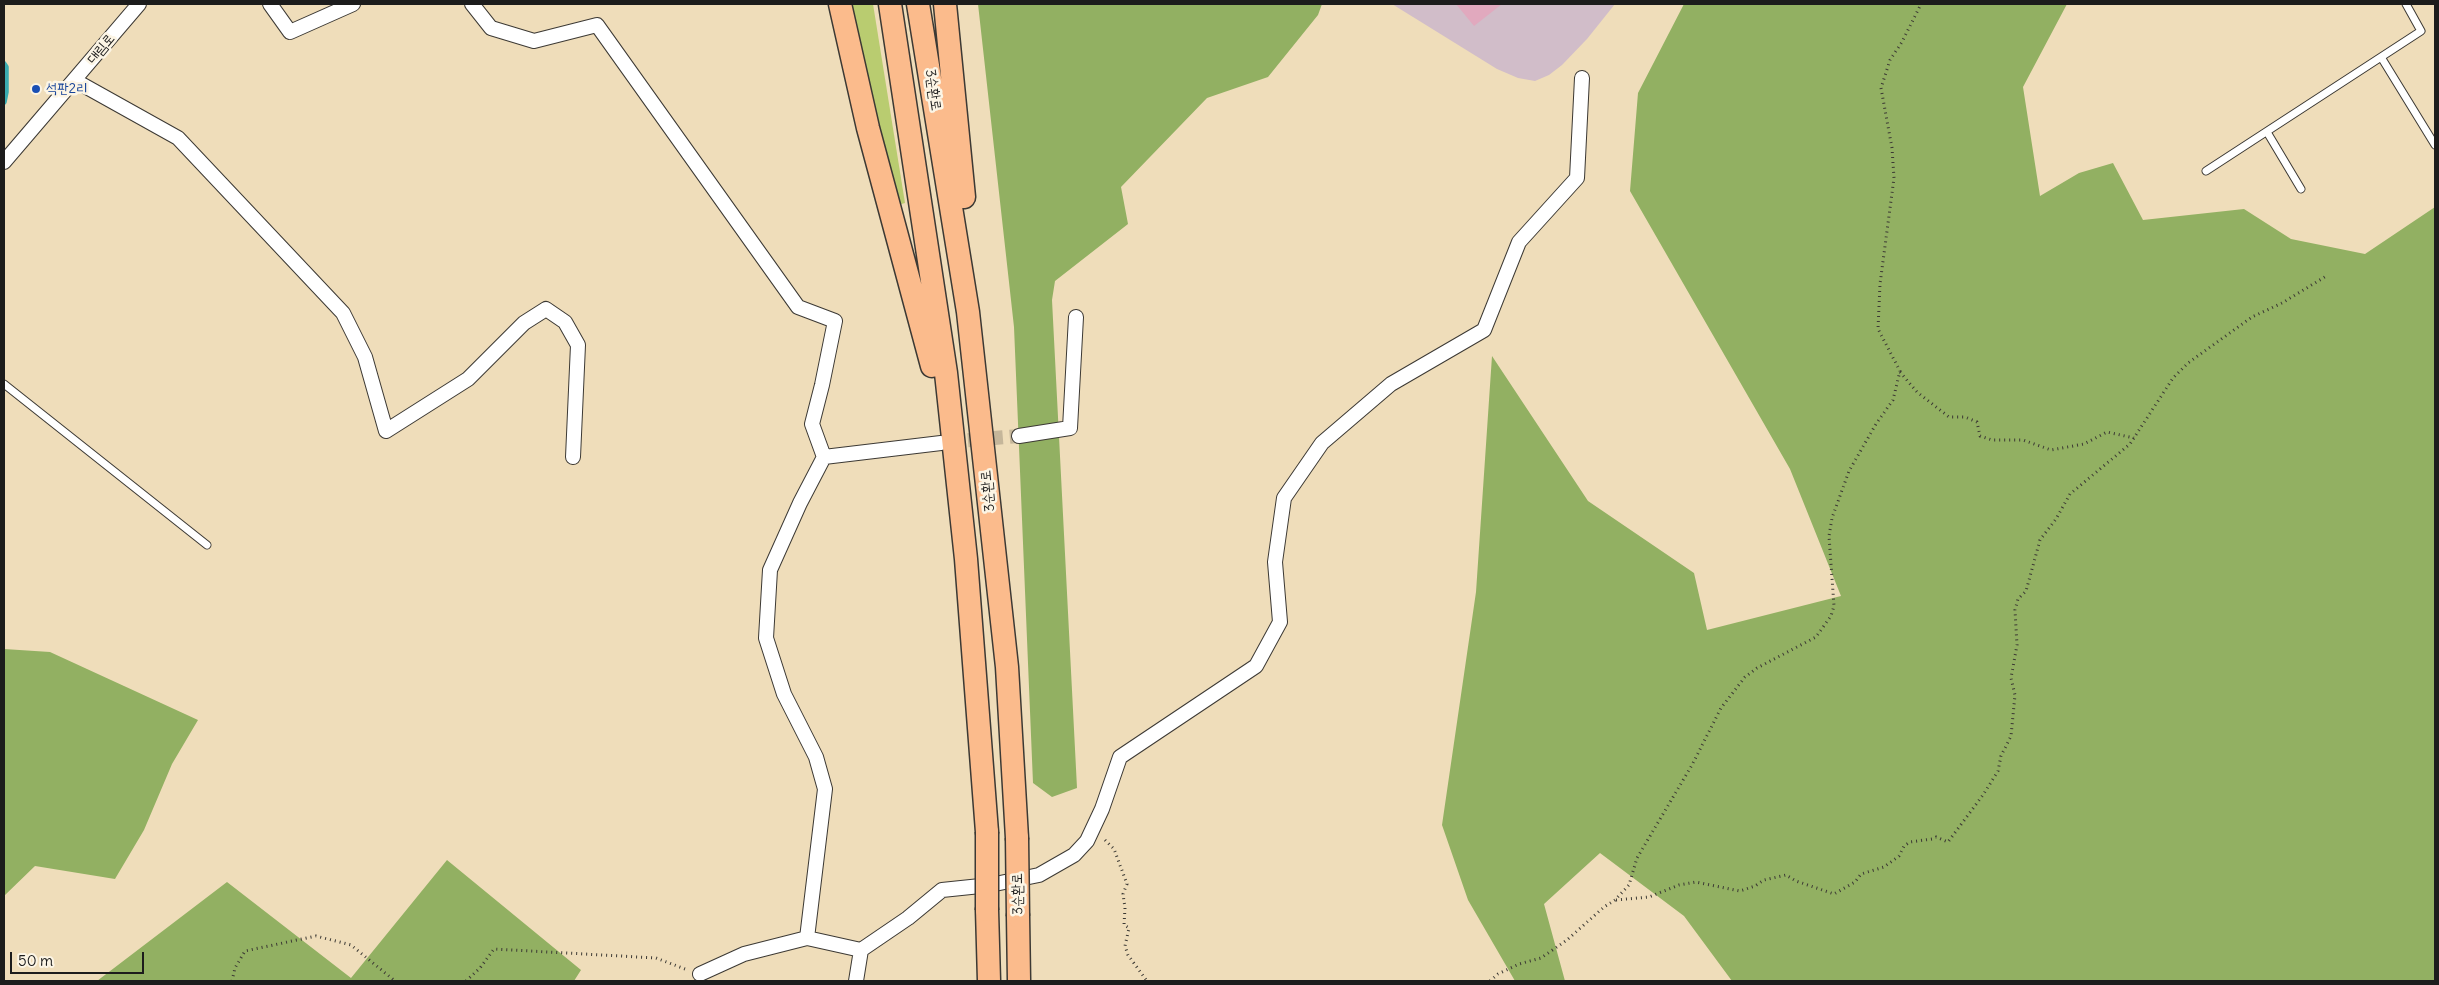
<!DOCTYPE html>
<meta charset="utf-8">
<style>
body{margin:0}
#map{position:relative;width:2439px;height:985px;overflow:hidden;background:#efddba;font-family:Delius,sans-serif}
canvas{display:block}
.frame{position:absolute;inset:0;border:5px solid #1c1c1c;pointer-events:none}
.scale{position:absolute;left:10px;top:952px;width:134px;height:22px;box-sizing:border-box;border:2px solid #1c1c1c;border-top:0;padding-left:6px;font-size:15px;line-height:18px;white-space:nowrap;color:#1c1c1c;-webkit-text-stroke:4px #fcf5e5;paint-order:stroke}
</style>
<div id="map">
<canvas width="2439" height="985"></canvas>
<div class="frame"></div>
<div class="scale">50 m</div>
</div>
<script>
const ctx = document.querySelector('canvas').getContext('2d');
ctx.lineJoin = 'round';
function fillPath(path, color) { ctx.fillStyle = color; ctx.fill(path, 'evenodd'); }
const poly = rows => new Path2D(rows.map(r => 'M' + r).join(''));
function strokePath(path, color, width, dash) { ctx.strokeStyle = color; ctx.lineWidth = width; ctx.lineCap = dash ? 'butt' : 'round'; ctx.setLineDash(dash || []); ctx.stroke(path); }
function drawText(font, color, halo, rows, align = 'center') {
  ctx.font = font + ' Delius,"Poor Story",sans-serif'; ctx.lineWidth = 5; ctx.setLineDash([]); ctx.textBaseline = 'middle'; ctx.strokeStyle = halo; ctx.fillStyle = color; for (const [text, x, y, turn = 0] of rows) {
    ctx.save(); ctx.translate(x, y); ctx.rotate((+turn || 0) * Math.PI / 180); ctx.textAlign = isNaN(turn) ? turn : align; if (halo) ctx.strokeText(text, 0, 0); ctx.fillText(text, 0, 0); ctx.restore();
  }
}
fillPath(poly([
 [1392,4,1615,4,1587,39,1562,65,1549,75,1535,81,1518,78,1497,69]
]), '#d1bdc9');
fillPath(poly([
 [851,4,873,4,905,203,898,205]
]), '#b9cc70');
fillPath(poly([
 [978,4,1322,4,1318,15,1268,77,1207,98,1121,187,1128,224,1055,281,1052,300,1077,788,1052,797,1033,783,1014,327],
 [1684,4,2067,4,2023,87,2040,196,2079,173,2113,163,2143,220,2244,209,2291,239,2365,254,2435,207,2435,981,1732,981,1684,916,1600,853,1544,904,1565,981,1515,981,1468,900,1442,825,1476,592,1492,356,1588,501,1694,573,1707,630,1841,596,1790,469,1630,191,1638,93],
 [4,649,50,652,198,720,172,764,144,830,115,879,35,866,4,896],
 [447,860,581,970,574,981,97,981,227,882,351,978]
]), '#92b062');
strokePath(poly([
 [4,64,6,67,6,92,4,102]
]), '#3aacb2', 5.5);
fillPath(poly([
 [1456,4,1502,4,1474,26]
]), '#e1a9be');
strokePath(poly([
 [947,442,1019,436]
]), '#c5b69a', 14, [14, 7]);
const service = poly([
 [2381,57,2435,145],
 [2267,132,2301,189],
 [2206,171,2421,31,2406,4],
 [4,384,207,545]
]);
const minor = poly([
 [270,4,290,32,353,4],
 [472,4,491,28,534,41,597,25,798,307,835,321,822,385,812,424,824,457,800,503,770,570,766,638,784,694,816,757,825,789,807,938,744,954,700,974],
 [74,80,178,138,343,313,365,357,386,431,468,379,524,323,546,309,565,322,578,345,573,457],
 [4,162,139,4],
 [1019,436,1070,428,1076,317],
 [824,457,941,443],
 [807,938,861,950],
 [856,981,861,950,908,918,942,890,990,885,1039,875,1074,855,1087,841,1102,809,1120,757,1256,666,1280,622,1275,562,1284,498,1322,443,1391,384,1484,330,1519,242,1577,178,1582,78]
]);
const trunk = poly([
 [840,4,868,128,932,366],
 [890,4,946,373,966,559,987,832],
 [918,4,968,312,1007,667,1017,838],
 [945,4,964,197],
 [987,910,989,981],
 [1018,916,1019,981]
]);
strokePath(service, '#3c3934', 9);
strokePath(minor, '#3c3934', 16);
strokePath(trunk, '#3c3934', 25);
strokePath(poly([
 [1900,372,1917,392,1949,417,1965,417,1977,422,1980,436,1992,440,2023,440,2051,450,2084,444,2107,432,2134,438],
 [1105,840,1114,849,1127,884,1123,894,1125,908,1124,925,1129,928,1125,946,1128,955,1147,981],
 [1616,900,1649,897,1679,885,1696,882,1740,891,1755,886,1764,880,1786,875,1796,881,1834,894,1855,882,1861,874,1884,867,1899,856,1904,846,1910,842,1932,839,1936,837,1948,842,1983,795,1998,771,2001,756,2011,736,2015,695,2011,678,2017,645,2015,610,2018,599,2026,591,2040,540,2056,519,2070,494,2130,444,2173,378,2188,363,2252,317,2282,303,2328,275],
 [232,981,235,968,245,951,316,936,351,945,395,981],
 [466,981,480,968,494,949,656,958,685,969],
 [1490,981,1498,974,1519,964,1541,958,1567,940,1604,907,1615,900,1629,885,1637,858,1692,765,1721,708,1745,677,1757,668,1816,637,1831,616,1834,606,1829,536,1832,518,1849,471,1876,424,1893,400,1900,371,1878,329,1880,284,1894,178,1892,148,1881,88,1890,60,1902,42,1921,4]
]), '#3c3934', 3, [1, 4]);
strokePath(service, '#fff', 7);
strokePath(minor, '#fff', 14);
strokePath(trunk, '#fbbb8c', 22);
const trunkBridge = poly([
 [1017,838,1018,916],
 [987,910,987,832]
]);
strokePath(trunkBridge, '#3c3934', 25, []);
strokePath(trunkBridge, '#fbbb8c', 22);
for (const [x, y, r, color] of [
 [36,89,5,"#1a4fb4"]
]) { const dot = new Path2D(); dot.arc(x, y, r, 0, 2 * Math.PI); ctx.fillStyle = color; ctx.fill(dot); strokePath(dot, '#fcf5e5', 2); }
drawText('14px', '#1c1c1c', '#fcf5e5', [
 ["대림로",101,49,-50],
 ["3순환로",933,90,81],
 ["3순환로",988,491,-96],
 ["3순환로",1018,894,-91]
]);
drawText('14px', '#164399', '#fcf5e5', [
 ["석판2리",46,89]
], 'left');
</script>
